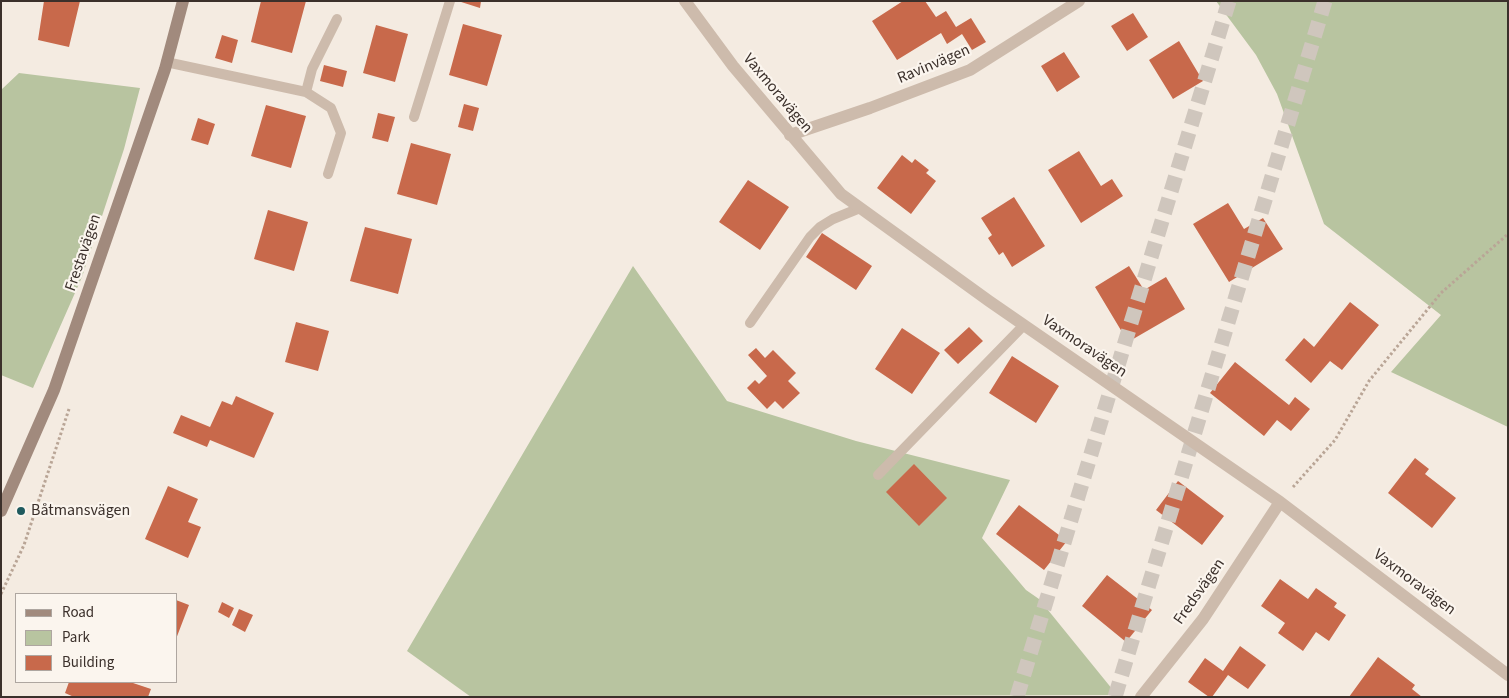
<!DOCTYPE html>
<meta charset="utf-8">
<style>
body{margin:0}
#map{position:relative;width:1509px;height:698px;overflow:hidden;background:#f4ebe1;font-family:"Source Sans 3",sans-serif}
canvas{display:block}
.frame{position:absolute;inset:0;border:2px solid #3b302b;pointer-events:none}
.legend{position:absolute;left:15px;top:593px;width:162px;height:90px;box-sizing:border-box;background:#fbf5ee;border:1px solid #aea6a0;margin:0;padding:6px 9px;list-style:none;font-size:15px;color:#3b302b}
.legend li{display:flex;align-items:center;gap:10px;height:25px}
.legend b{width:25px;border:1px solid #aea6a0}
</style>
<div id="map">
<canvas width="1509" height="698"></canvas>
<div class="frame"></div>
<ul class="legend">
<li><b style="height:6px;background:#a18a7d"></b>Road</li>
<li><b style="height:14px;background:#b8c4a0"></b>Park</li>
<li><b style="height:14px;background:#c8694b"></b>Building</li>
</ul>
</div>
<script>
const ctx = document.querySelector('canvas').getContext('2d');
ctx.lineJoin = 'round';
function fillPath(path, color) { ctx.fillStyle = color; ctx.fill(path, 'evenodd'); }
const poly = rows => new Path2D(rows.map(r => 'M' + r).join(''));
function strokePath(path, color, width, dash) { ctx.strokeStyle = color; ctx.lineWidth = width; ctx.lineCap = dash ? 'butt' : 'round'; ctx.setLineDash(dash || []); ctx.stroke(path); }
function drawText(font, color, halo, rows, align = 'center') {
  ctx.font = font + ' "Source Sans 3",sans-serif'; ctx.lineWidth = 4.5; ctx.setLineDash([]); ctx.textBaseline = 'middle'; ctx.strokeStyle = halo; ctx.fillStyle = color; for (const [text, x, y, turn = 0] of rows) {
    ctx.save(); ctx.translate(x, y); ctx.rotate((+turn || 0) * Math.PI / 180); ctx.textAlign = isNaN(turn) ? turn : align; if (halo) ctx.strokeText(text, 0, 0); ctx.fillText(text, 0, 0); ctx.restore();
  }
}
fillPath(poly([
 [1216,1,1508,1,1508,427,1391,372,1441,315,1324,224,1277,94,1256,55],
 [19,73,140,88,124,149,82,277,33,388,1,375,1,90],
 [633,266,727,401,856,441,1010,480,982,538,1026,590,1039,599,1117,695,471,697,407,651]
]), '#b8c4a0');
fillPath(poly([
 [44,1,80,1,69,47,38,40],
 [261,1,306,1,292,53,251,42],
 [458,1,481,1,480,8],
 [903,1,925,1,936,17,946,11,956,27,971,18,986,42,972,50,962,34,947,44,941,33,897,60,872,21],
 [1133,13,1148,37,1127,51,1111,26],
 [463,24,502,35,487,86,449,75],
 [376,25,408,34,395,82,363,73],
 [222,35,238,40,232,63,215,58],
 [1179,41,1203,81,1173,99,1149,60],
 [1064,52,1080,77,1057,92,1041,66],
 [324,65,347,71,343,87,320,81],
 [464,104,479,108,473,131,458,127],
 [266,105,306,116,291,168,251,156],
 [378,113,395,117,388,142,372,138],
 [198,118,215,124,208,145,191,140],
 [411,143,451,154,437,205,397,194],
 [1079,151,1101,186,1112,179,1123,196,1081,223,1048,170],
 [902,155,912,163,915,159,929,170,926,173,936,181,911,214,877,188],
 [748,180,789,207,760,250,719,222],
 [1014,197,1045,246,1012,267,1003,252,999,255,988,238,992,235,981,218],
 [1228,203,1244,229,1263,218,1283,249,1229,282,1193,224],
 [268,210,308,222,294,271,254,259],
 [365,227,412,239,398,294,350,281],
 [822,233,872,266,856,290,806,257],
 [1129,266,1144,290,1166,277,1185,309,1128,342,1095,287],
 [1350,302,1379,325,1342,370,1330,361,1311,383,1285,360,1304,338,1314,347],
 [296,322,329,331,318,371,285,362],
 [969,327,983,341,958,364,944,350],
 [902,328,940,353,912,394,875,369],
 [756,348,765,358,773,350,796,373,788,381,800,393,783,409,775,401,767,409,747,388,755,380,759,384,767,376,748,355],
 [1012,356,1059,386,1036,423,989,393],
 [1235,362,1289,405,1295,397,1310,409,1291,431,1277,420,1264,436,1210,393],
 [236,396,274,413,254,458,210,440,207,447,173,433,181,415,210,427,222,401,232,405],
 [1415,458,1429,469,1425,474,1456,498,1432,528,1388,493],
 [914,464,947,498,919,526,886,492],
 [1178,481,1224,516,1202,545,1156,510],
 [168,486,198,499,188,522,201,527,188,558,145,539],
 [1019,505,1067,541,1044,570,996,534],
 [1107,575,1152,610,1126,642,1082,606],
 [1280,579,1308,599,1316,588,1337,603,1334,607,1346,615,1329,641,1316,632,1303,651,1278,633,1285,623,1261,606],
 [176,600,189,605,176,639],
 [222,602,234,608,229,618,218,612],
 [239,609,253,615,245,632,232,625],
 [1240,646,1266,665,1248,689,1228,675,1212,697,1209,697,1188,682,1205,658,1223,671],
 [1378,657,1415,685,1412,689,1422,697,1349,697],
 [69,682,130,682,151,689,148,697,74,697,65,693]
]), '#c8694b');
strokePath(poly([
 [1017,697,1229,1],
 [1115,697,1325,1]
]), '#cfc6bd', 15, [15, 8]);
strokePath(poly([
 [1293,487,1335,440,1369,381,1441,293,1508,234],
 [1,594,24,545,69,409]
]), '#b9a596', 3, [2.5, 2.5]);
strokePath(poly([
 [166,62,306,92,312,69,337,19],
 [306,92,331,108,341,133,328,174],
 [414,117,450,1],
 [750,323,810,237,820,227,833,219,860,208],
 [878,475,1024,325]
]), '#cdbbac', 10);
strokePath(poly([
 [685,1,733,66,841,194,989,301,1280,502,1508,675],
 [790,135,870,108,970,70,1079,1],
 [1141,697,1203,619,1280,502]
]), '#cdbbac', 12);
strokePath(poly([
 [1,511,54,390,165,69,183,1]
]), '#a18a7d', 12);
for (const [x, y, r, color] of [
 [21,511,5,"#1f5a5e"]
]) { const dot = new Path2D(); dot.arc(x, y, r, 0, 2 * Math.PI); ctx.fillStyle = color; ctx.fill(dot); strokePath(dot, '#fbf5ee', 2); }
drawText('16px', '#3b302b', '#fbf5ee', [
 ["Ravinvägen",934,65,-23],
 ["Vaxmoravägen",777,94,50],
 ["Frestavägen",84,253,-71],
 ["Vaxmoravägen",1084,347,34],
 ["Vaxmoravägen",1414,583,37],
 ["Fredsvägen",1200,592,-55]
]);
drawText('16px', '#3b302b', '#fbf5ee', [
 ["Båtmansvägen",31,511]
], 'left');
</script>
